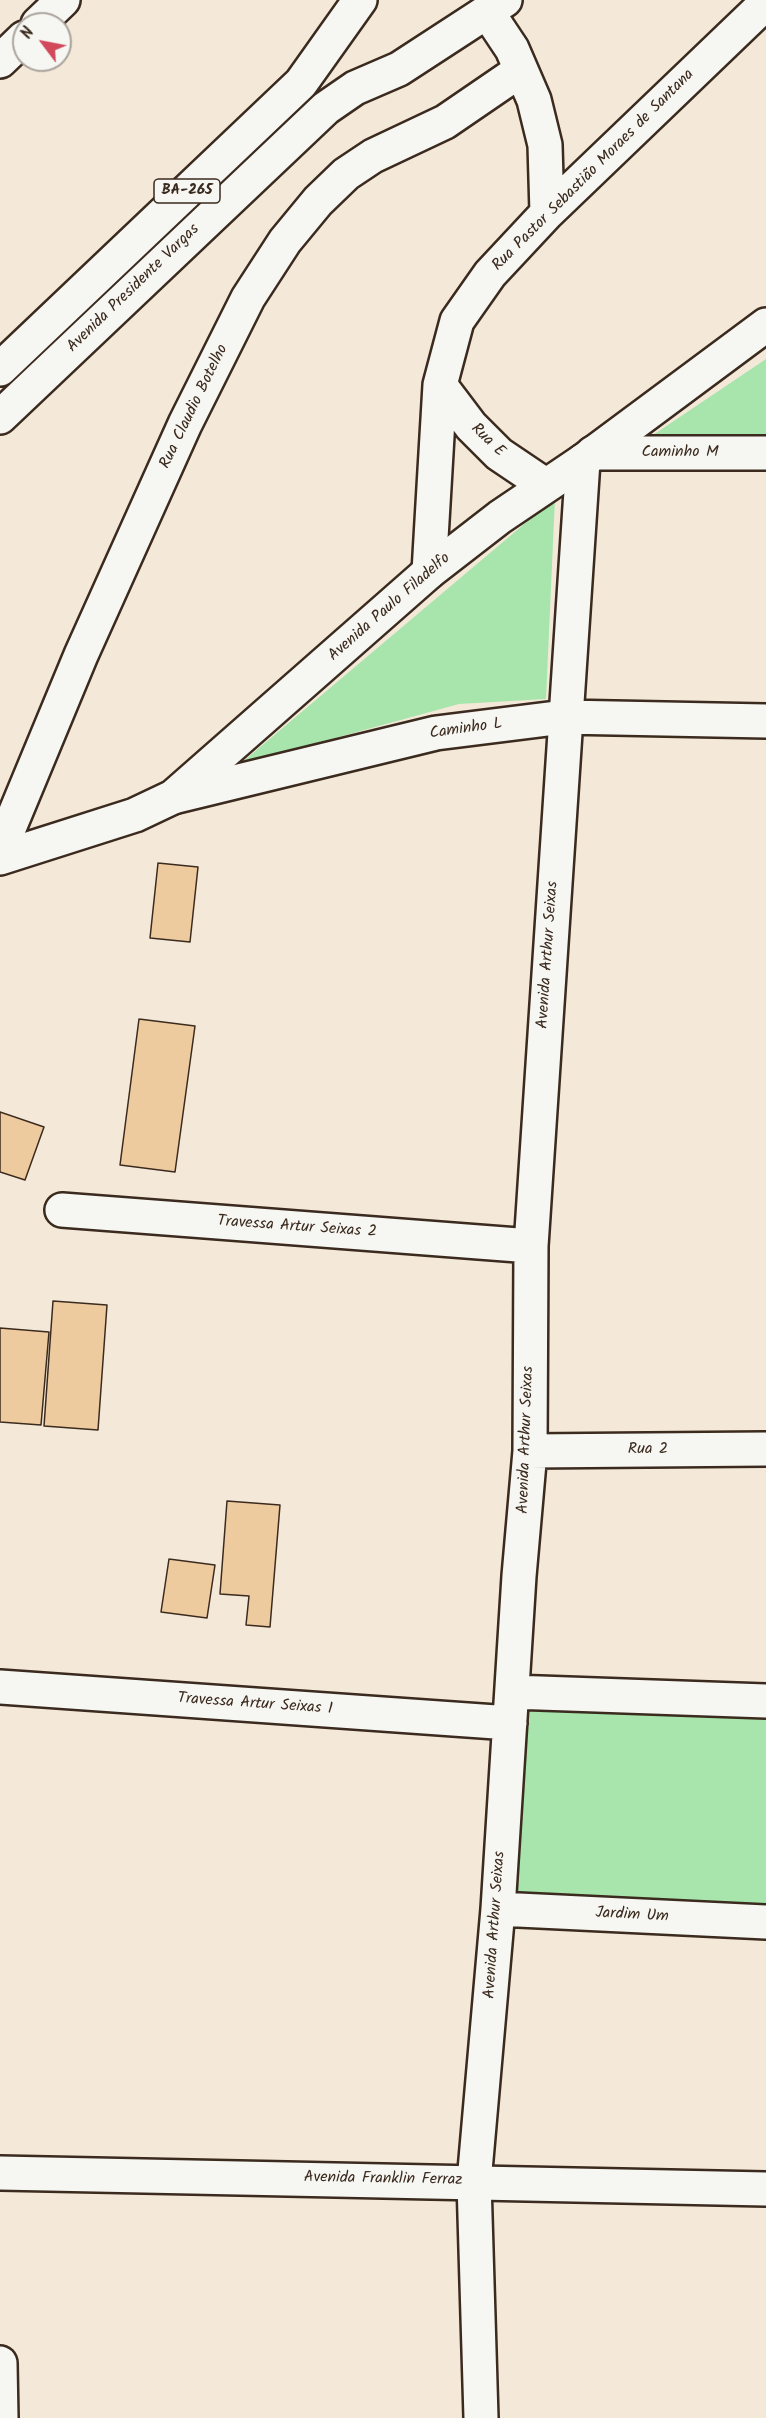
<!DOCTYPE html>
<meta charset="utf-8">
<style>
body{margin:0}
#map{position:relative;width:766px;height:2418px;overflow:hidden;background:#f4e9d9;font-family:Kalam,sans-serif}
canvas{display:block}
.north{position:absolute;left:12px;top:12px;width:60px;height:60px;box-sizing:border-box;background:#f6f6f2;border:2px solid #aba49d;border-radius:50%;rotate:302deg;font-size:16px;font-weight:700;line-height:24px;text-align:center;color:#3b2a1e}
.north::after{content:'';display:block;margin:auto;width:21px;height:27px;background:#d1495b;clip-path:polygon(50% 0,100% 100%,50% 72%,0 100%)}
</style>
<div id="map">
<canvas width="766" height="2418"></canvas>
<div class="north">N</div>
</div>
<script>
const ctx = document.querySelector('canvas').getContext('2d');
ctx.lineJoin = 'round';
function fillPath(path, color) { ctx.fillStyle = color; ctx.fill(path, 'evenodd'); }
const poly = rows => new Path2D(rows.map(r => 'M' + r).join(''));
function strokePath(path, color, width, dash) { ctx.strokeStyle = color; ctx.lineWidth = width; ctx.lineCap = dash ? 'butt' : 'round'; ctx.setLineDash(dash || []); ctx.stroke(path); }
function drawText(font, color, halo, rows, align = 'center') {
  ctx.font = font + ' Kalam,sans-serif'; ctx.lineWidth = 4.5; ctx.setLineDash([]); ctx.textBaseline = 'middle'; ctx.strokeStyle = halo; ctx.fillStyle = color; for (const [text, x, y, turn = 0] of rows) {
    ctx.save(); ctx.translate(x, y); ctx.rotate((+turn || 0) * Math.PI / 180); ctx.textAlign = isNaN(turn) ? turn : align; if (halo) ctx.strokeText(text, 0, 0); ctx.fillText(text, 0, 0); ctx.restore();
  }
}
fillPath(poly([
 [766,359,766,437,653,435],
 [555,498,546,699,459,704,240,764],
 [518,1706,766,1715,766,1908,510,1899]
]), '#a7e5ac');
const building = poly([
 [158,863,198,867,190,942,150,938,158,863],
 [139,1019,195,1026,175,1172,120,1165,139,1019],
 [0,1112,44,1127,25,1180,0,1172,0,1112],
 [53,1301,107,1305,98,1430,44,1426,53,1301],
 [0,1328,49,1332,41,1425,0,1422,0,1328],
 [227,1501,280,1505,270,1627,246,1625,249,1596,220,1594,227,1501],
 [169,1559,215,1565,207,1618,161,1612,169,1559]
]);
fillPath(building, '#eecb9f');
strokePath(building, '#3b2a1e', 1.5);
const minor = poly([
 [488,13,512,49,534,100,545,145,547,213],
 [440,385,471,426,499,454,545,485],
 [593,453,766,453],
 [429,572,440,385,457,321,490,274,547,213,766,3],
 [173,797,436,733,564,717,766,721],
 [0,850,81,655,185,424,248,298,285,241,318,201,346,174,373,156,445,122,521,70],
 [62,1210,531,1246],
 [530,1451,766,1449],
 [0,1687,510,1723],
 [512,1692,766,1701],
 [498,1909,766,1922],
 [0,2363,1,2418],
 [481,2418,474,2182,498,1909,519,1576,530,1451,531,1246,583,461]
]);
const tertiary = poly([
 [38,24,63,0],
 [0,61,24,38],
 [0,858,135,815,173,797,429,572,500,517,583,461,766,325],
 [0,2173,766,2189]
]);
const primary = poly([
 [0,369,301,83,360,0],
 [0,417,326,108,355,88,399,69,505,0]
]);
strokePath(minor, '#3b2a1e', 38);
strokePath(tertiary, '#3b2a1e', 38);
strokePath(primary, '#3b2a1e', 38);
strokePath(minor, '#f6f6f2', 33);
strokePath(tertiary, '#f6f6f2', 33);
strokePath(primary, '#f6f6f2', 33);
for (const [x, y, w] of [
 [187,191,66]
]) { const box = new Path2D(); box.roundRect(x - w / 2, y - 12, w, 24, 4.5); ctx.fillStyle = '#f6f6f2'; ctx.fill(box); strokePath(box, '#3b2a1e', 1.5); }
drawText('bold 15px', '#3b2a1e', null, [
 ["BA-265",187,191]
]);
drawText('16px', '#3b2a1e', '#f6f6f2', [
 ["Rua Pastor Sebastião Moraes de Santana",594,171,-45],
 ["Avenida Presidente Vargas",134,289,-44],
 ["Rua Claudio Botelho",195,407,-64],
 ["Rua E",487,441,44],
 ["Caminho M",680,453],
 ["Avenida Paulo Filadelfo",390,608,-41],
 ["Caminho L",466,730,-8],
 ["Avenida Arthur Seixas",549,955,-86],
 ["Travessa Artur Seixas 2",297,1228,4],
 ["Avenida Arthur Seixas",527,1440,-88],
 ["Rua 2",648,1450],
 ["Travessa Artur Seixas 1",255,1705,4],
 ["Jardim Um",632,1916,3],
 ["Avenida Arthur Seixas",496,1925,-86],
 ["Avenida Franklin Ferraz",383,2180,1]
]);
</script>
